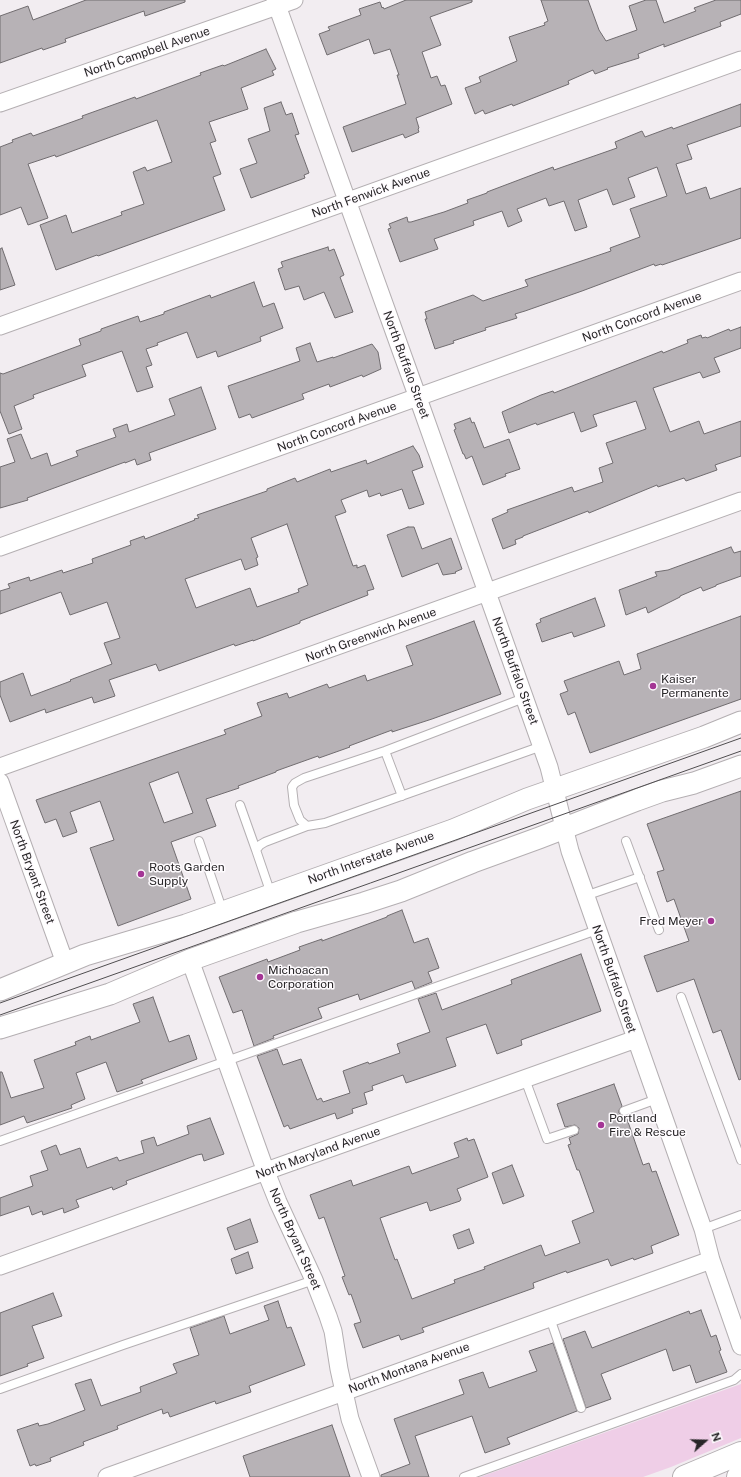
<!DOCTYPE html>
<style>
body{margin:0}
#map{position:relative;width:741px;height:1477px;overflow:hidden;background:#f2edf1;font-family:"Public Sans",sans-serif}
canvas{display:block}
.north{position:absolute;left:685px;top:1421px;width:40px;height:40px;-webkit-text-stroke:3px #fefbfe;paint-order:stroke;rotate:70deg;font-size:11px;font-weight:700;line-height:16px;text-align:center;color:#282628}
.north::after{content:'';display:block;margin:auto;width:14px;height:18px;background:#282628;clip-path:polygon(50% 0,100% 100%,50% 72%,0 100%)}
</style>
<div id="map">
<canvas width="741" height="1477"></canvas>
<div class="north">N</div>
</div>
<script>
const ctx = document.querySelector('canvas').getContext('2d');
ctx.lineJoin = 'round';
function fillPath(path, color) { ctx.fillStyle = color; ctx.fill(path, 'evenodd'); }
const poly = rows => new Path2D(rows.map(r => 'M' + r).join(''));
function strokePath(path, color, width, dash) { ctx.strokeStyle = color; ctx.lineWidth = width; ctx.lineCap = dash ? 'butt' : 'round'; ctx.setLineDash(dash || []); ctx.stroke(path); }
function drawText(font, color, halo, rows, align = 'center') {
  ctx.font = font + ' "Public Sans",sans-serif'; ctx.lineWidth = 3; ctx.setLineDash([]); ctx.textBaseline = 'middle'; ctx.strokeStyle = halo; ctx.fillStyle = color; for (const [text, x, y, turn = 0] of rows) {
    ctx.save(); ctx.translate(x, y); ctx.rotate((+turn || 0) * Math.PI / 180); ctx.textAlign = isNaN(turn) ? turn : align; if (halo) ctx.strokeText(text, 0, 0); ctx.fillText(text, 0, 0); ctx.restore();
  }
}
fillPath(poly([
 [741,1384,741,1438,671,1467,643,1477,480,1477]
]), '#efcee7');
const building = poly([
 [86,0,185,0,185,2,145,16,144,11,65,39,66,42,43,50,42,48,0,63,0,16,28,6,33,20,86,0],
 [406,0,472,0,472,2,430,17,441,45,422,52,431,78,437,76,441,86,445,85,452,104,416,118,419,128,418,129,419,132,405,138,403,134,352,152,343,127,406,104,397,75,399,75,390,49,374,54,369,39,327,55,319,34,330,30,328,27,361,15,359,9,380,2,382,8,383,7,384,9,406,0],
 [541,0,588,0,599,30,606,41,637,30,629,6,646,0,656,0,664,23,696,11,694,8,716,0,741,0,741,14,720,22,721,26,664,47,664,44,638,54,639,58,607,68,608,69,595,74,593,70,568,81,569,84,513,106,512,104,485,114,483,110,475,114,465,88,481,82,479,77,517,61,509,37,545,25,544,23,548,21,541,0],
 [266,49,276,69,272,71,274,75,241,88,248,109,209,122,216,141,210,143,221,174,213,177,225,210,98,256,97,255,56,270,40,225,66,215,72,233,122,215,121,212,144,204,133,172,145,167,147,171,172,162,157,120,56,157,55,155,28,164,48,218,28,225,21,207,0,215,0,147,13,142,12,140,31,133,33,136,83,118,82,116,135,97,136,99,201,75,200,73,223,65,224,66,266,49],
 [281,102,286,115,292,113,299,134,295,135,309,173,304,175,305,178,251,198,240,169,257,163,248,139,270,131,264,108,281,102],
 [741,104,741,126,687,145,692,159,676,164,686,194,706,187,710,199,741,188,741,238,662,265,661,264,655,266,654,264,582,291,525,311,515,314,517,318,485,328,486,330,453,341,454,343,435,349,425,319,427,319,425,312,473,295,483,301,528,286,525,280,611,251,610,248,640,237,630,209,667,196,657,167,628,178,635,197,613,205,607,189,578,200,587,227,575,231,564,201,549,206,546,198,517,209,522,221,508,227,502,211,473,221,474,225,434,239,438,249,400,262,388,229,391,228,389,224,407,217,408,222,411,222,444,212,468,203,467,200,487,193,487,192,553,167,554,170,617,148,615,142,642,131,645,137,672,127,673,129,741,104],
 [328,247,329,251,334,249,344,275,340,277,353,312,335,318,324,292,304,300,299,286,285,290,278,269,283,267,281,262,328,247],
 [2,248,15,285,0,290,0,249,2,248],
 [254,282,263,307,274,303,283,328,260,337,261,341,218,357,216,351,197,358,187,332,157,343,158,345,146,349,152,365,146,367,153,387,137,392,122,351,82,365,86,376,33,395,34,398,14,406,22,429,9,434,0,411,0,373,3,374,81,345,79,339,101,331,101,329,138,316,140,322,164,314,164,312,210,295,211,298,254,282],
 [741,327,741,348,714,358,720,372,703,378,700,372,653,388,670,432,699,421,704,434,741,421,741,456,715,465,717,470,686,481,684,478,658,487,657,485,589,513,588,511,523,536,523,537,515,540,516,544,503,549,492,519,508,512,507,510,572,487,574,492,603,482,599,468,613,463,606,443,646,429,636,401,593,415,597,426,581,432,574,412,537,425,536,423,509,433,502,412,541,395,553,391,554,393,662,351,663,353,688,343,687,340,701,335,702,338,706,337,707,338,729,329,730,331,741,327],
 [310,343,317,362,333,357,333,358,372,344,378,352,381,369,363,377,362,375,330,387,329,384,302,394,304,399,252,418,250,414,239,418,228,386,300,361,296,348,310,343],
 [201,387,216,429,149,453,151,460,137,465,135,459,125,463,125,462,27,498,28,500,0,508,0,467,15,462,7,439,21,434,31,459,47,453,51,466,78,456,76,451,116,437,113,429,127,424,129,432,175,415,169,399,201,387],
 [470,418,472,423,474,422,484,448,509,439,520,469,505,474,506,476,483,485,472,456,466,459,464,454,463,454,454,430,456,429,454,424,470,418],
 [413,446,419,455,423,467,412,471,424,504,409,509,402,489,381,496,380,493,369,497,367,490,341,500,346,512,335,516,353,566,357,565,357,568,365,565,374,589,367,591,368,595,300,621,300,623,253,641,253,640,235,646,234,644,159,671,156,664,109,680,115,696,94,703,92,697,46,713,45,709,10,722,0,695,0,682,23,673,31,696,71,681,70,680,112,664,104,643,120,638,107,602,70,615,61,592,0,614,0,591,10,588,8,584,29,577,30,581,62,570,63,573,93,563,92,559,131,545,130,541,144,536,145,539,195,520,194,519,199,518,197,515,267,491,267,489,295,478,297,482,330,469,331,472,366,460,367,464,413,446],
 [287,524,308,585,298,589,299,592,257,607,250,588,196,608,185,579,241,559,245,570,258,565,256,558,258,557,251,538,287,524],
 [408,527,414,527,422,549,451,538,462,569,455,572,456,573,443,575,438,563,402,577,387,535,408,527],
 [731,547,734,553,741,551,741,576,716,585,716,586,703,591,701,587,680,596,680,597,648,613,646,607,626,615,619,590,657,576,655,572,668,570,731,547],
 [595,598,605,626,574,637,572,632,542,642,536,624,541,622,540,619,595,598],
 [741,616,741,699,590,753,575,712,568,715,560,694,568,691,564,681,619,661,624,675,641,669,637,654,741,616],
 [474,621,501,694,432,719,392,732,392,730,349,746,350,747,319,758,318,756,276,771,276,772,238,786,239,788,206,799,216,826,171,842,191,899,118,926,90,848,114,840,100,801,70,812,77,832,63,837,56,819,45,823,36,800,226,734,224,730,262,716,257,703,287,693,289,698,327,684,329,688,365,675,367,681,413,665,406,646,474,621],
 [178,772,193,813,164,823,149,783,178,772],
 [741,791,741,1079,739,1080,721,1030,713,1033,694,979,657,992,644,956,689,941,674,899,667,902,657,872,664,870,647,824,741,791],
 [402,910,414,943,428,938,439,968,428,972,432,982,415,989,412,981,360,1000,358,994,318,1008,322,1018,273,1036,274,1038,254,1046,242,1010,233,1013,219,977,267,959,268,962,300,950,299,947,322,939,322,941,387,917,387,916,402,910],
 [581,954,601,1011,521,1040,522,1045,497,1054,486,1024,446,1038,456,1066,406,1083,403,1075,372,1086,373,1090,364,1093,367,1104,352,1109,353,1113,337,1119,335,1113,290,1129,288,1125,284,1127,257,1056,277,1049,283,1065,301,1059,315,1095,317,1100,321,1098,323,1102,350,1093,343,1071,368,1062,369,1064,400,1053,397,1044,430,1032,418,999,436,993,442,1010,512,984,511,980,581,954],
 [153,997,169,1042,189,1035,197,1059,141,1080,143,1083,117,1092,106,1062,76,1073,85,1099,71,1105,72,1108,27,1123,24,1116,0,1125,0,1072,2,1072,11,1098,44,1088,34,1060,76,1045,75,1042,90,1036,91,1040,140,1022,133,1004,153,997],
 [614,1084,622,1106,619,1110,619,1113,623,1116,626,1116,643,1165,649,1163,652,1172,656,1171,679,1235,651,1246,653,1253,634,1260,633,1258,611,1266,608,1259,567,1273,566,1271,533,1283,534,1288,422,1328,424,1332,401,1340,399,1335,363,1348,354,1324,361,1322,351,1294,349,1295,342,1277,345,1276,324,1217,319,1219,310,1195,351,1180,353,1186,409,1166,412,1174,459,1157,454,1143,467,1138,468,1141,474,1139,488,1177,457,1189,461,1199,460,1201,430,1211,427,1202,380,1218,395,1260,397,1259,412,1299,455,1283,454,1280,485,1269,484,1267,541,1245,545,1256,580,1243,572,1221,594,1212,579,1170,577,1170,568,1145,571,1144,569,1138,578,1134,579,1128,575,1125,565,1127,557,1104,614,1084],
 [210,1118,224,1154,204,1161,202,1154,197,1155,126,1181,127,1184,113,1190,112,1187,76,1200,79,1207,64,1213,63,1208,43,1215,42,1211,32,1215,29,1206,0,1216,0,1198,33,1186,30,1176,48,1170,41,1151,56,1145,60,1155,80,1148,87,1168,117,1157,119,1161,144,1153,141,1141,154,1137,157,1146,189,1134,187,1126,210,1118],
 [512,1165,524,1196,503,1204,492,1173,512,1165],
 [250,1219,258,1242,235,1250,227,1228,250,1219],
 [469,1229,474,1243,458,1249,453,1235,469,1229],
 [248,1252,253,1268,236,1274,231,1259,248,1252],
 [53,1293,62,1316,32,1326,44,1358,27,1364,28,1366,0,1376,0,1313,53,1293],
 [278,1301,287,1328,291,1327,305,1365,249,1386,251,1392,216,1404,215,1401,170,1417,168,1412,163,1414,162,1409,117,1426,118,1429,83,1442,84,1445,50,1458,51,1461,36,1466,35,1464,30,1466,17,1430,38,1423,39,1426,48,1424,85,1410,75,1384,91,1379,101,1406,141,1392,140,1387,177,1373,173,1364,199,1355,190,1328,224,1316,230,1334,269,1320,264,1306,278,1301],
 [701,1310,711,1337,716,1335,721,1350,719,1351,727,1372,696,1383,690,1365,673,1371,666,1349,601,1374,611,1399,586,1408,563,1339,585,1331,592,1348,689,1311,690,1314,701,1310],
 [553,1343,577,1411,507,1438,510,1444,485,1453,472,1416,415,1436,429,1477,381,1477,381,1475,410,1464,394,1419,464,1394,459,1380,483,1372,489,1388,537,1371,529,1351,553,1343],
 [332,1425,350,1477,250,1477,243,1456,332,1425]
]);
fillPath(building, '#b7b2b6');
strokePath(building, '#706c6f', 1);
const service = poly([
 [524,698,385,751,304,778,295,783,292,787,294,805,300,820,307,826,325,823,542,746],
 [385,751,402,796],
 [240,805,256,850],
 [199,841,223,912],
 [626,841,659,930],
 [271,894,256,850,260,845,265,842,307,826],
 [585,896,640,877],
 [681,997,741,1160],
 [525,1079,547,1139,574,1130],
 [624,1111,657,1099],
 [0,1141,597,930],
 [703,1229,741,1215],
 [550,1318,581,1408],
 [0,1389,123,1345,314,1280],
 [464,1477,734,1380,741,1374]
]);
const minor = poly([
 [275,0,418,398,549,767,570,851,703,1229,711,1260,741,1346],
 [0,103,294,0],
 [0,326,741,60],
 [0,547,741,281],
 [0,767,741,501],
 [0,782,65,963],
 [190,960,266,1172,278,1202,314,1280,328,1316,333,1331,339,1369,350,1419,371,1477],
 [0,1266,636,1039],
 [107,1477,711,1260]
]);
const tertiary = poly([
 [0,990,85,955,186,925,223,912,453,830,527,799,704,737,741,722],
 [0,1028,110,994,190,960,297,922,364,903,401,891,473,862,539,838,637,800,662,791,694,783,741,766]
]);
const motorway = poly([
 [684,1477,741,1453],
 [738,1477,741,1476]
]);
strokePath(service, '#b4afb2', 10);
strokePath(minor, '#b4afb2', 19);
strokePath(tertiary, '#b4afb2', 23);
strokePath(motorway, '#b4afb2', 24);
strokePath(service, '#fff', 8);
strokePath(minor, '#fff', 17);
strokePath(tertiary, '#fff', 21);
strokePath(motorway, '#fff', 22);
strokePath(poly([
 [0,1003,741,738],
 [0,1015,741,751]
]), '#4f4d4f', 1);
for (const [x, y, r, color] of [
 [653,686,4,"#a43695"],
 [141,874,4,"#a43695"],
 [711,921,4,"#a43695"],
 [260,977,4,"#a43695"],
 [601,1125,4,"#a43695"]
]) { const dot = new Path2D(); dot.arc(x, y, r, 0, 2 * Math.PI); ctx.fillStyle = color; ctx.fill(dot); strokePath(dot, '#fefbfe', 1.5); }
drawText('12px', '#282628', '#fefbfe', [
 ["North Campbell Avenue",147,52,-19],
 ["North Fenwick Avenue",371,193,-20],
 ["North Concord Avenue",642,317,-20],
 ["North Buffalo Street",406,365,70],
 ["North Concord Avenue",337,427,-20],
 ["North Greenwich Avenue",371,635,-20],
 ["North Buffalo Street",515,671,70],
 ["North Interstate Avenue",371,858,-20],
 ["North Bryant Street",32,872,70],
 ["North Buffalo Street",614,979,71],
 ["North Maryland Avenue",318,1153,-20],
 ["North Bryant Street",295,1239,66],
 ["North Montana Avenue",409,1368,-20]
]);
drawText('12px', '#282628', '#fefbfe', [
 ["Kaiser",661,679],
 ["Permanente",661,693],
 ["Roots Garden",149,867],
 ["Supply",149,881],
 ["Fred Meyer",703,921,"right"],
 ["Michoacan",268,970],
 ["Corporation",268,984],
 ["Portland",609,1118],
 ["Fire & Rescue",609,1132]
], 'left');
</script>
